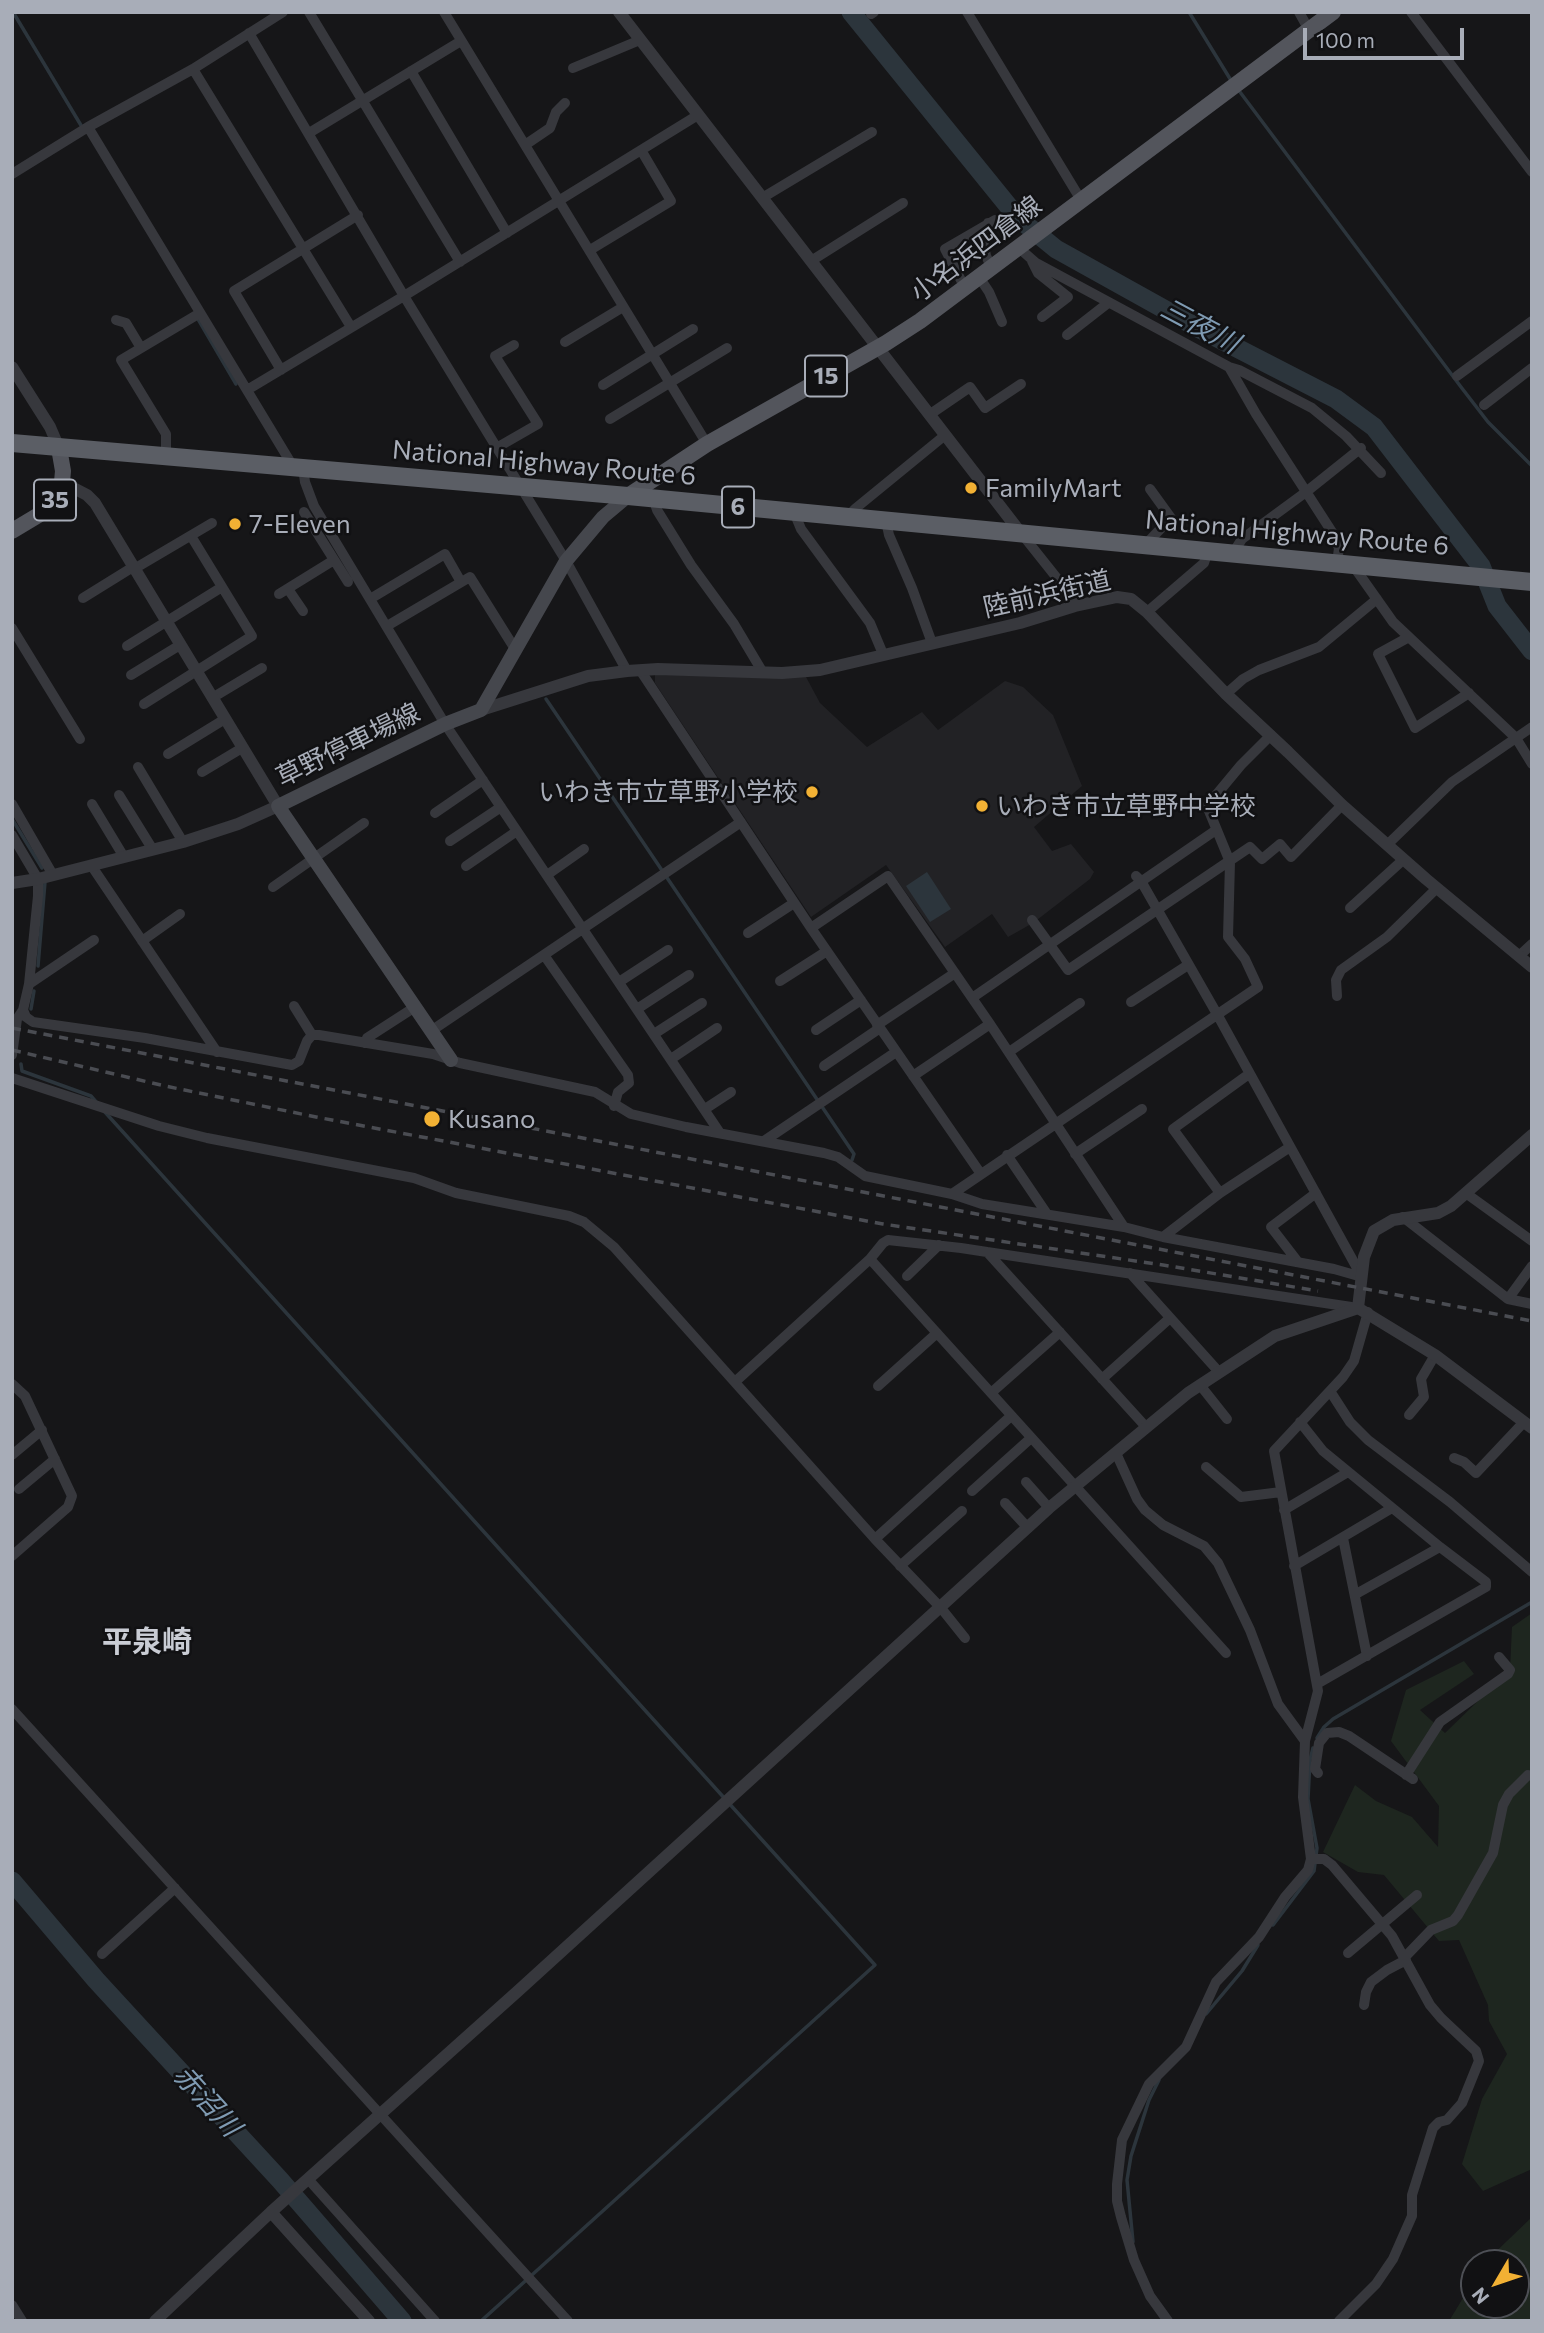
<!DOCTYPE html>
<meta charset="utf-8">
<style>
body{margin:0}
#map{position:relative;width:1544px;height:2333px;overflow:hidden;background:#161618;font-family:Commissioner,sans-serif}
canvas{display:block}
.frame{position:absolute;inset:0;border:14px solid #a8adb8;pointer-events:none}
.north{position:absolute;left:1460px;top:2249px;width:70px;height:70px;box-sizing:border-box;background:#111113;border:2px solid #4d4f55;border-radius:50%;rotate:231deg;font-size:19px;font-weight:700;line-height:28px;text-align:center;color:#a8adb8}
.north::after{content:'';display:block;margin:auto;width:24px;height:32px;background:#f2b134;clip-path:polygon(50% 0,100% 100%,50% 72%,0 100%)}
.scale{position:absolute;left:1303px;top:28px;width:161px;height:32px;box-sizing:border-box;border:4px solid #a8adb8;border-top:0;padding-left:9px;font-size:21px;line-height:24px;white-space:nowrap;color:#a8adb8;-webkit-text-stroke:5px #111113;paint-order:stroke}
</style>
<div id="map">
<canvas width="1544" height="2333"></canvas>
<div class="frame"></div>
<div class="north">N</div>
<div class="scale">100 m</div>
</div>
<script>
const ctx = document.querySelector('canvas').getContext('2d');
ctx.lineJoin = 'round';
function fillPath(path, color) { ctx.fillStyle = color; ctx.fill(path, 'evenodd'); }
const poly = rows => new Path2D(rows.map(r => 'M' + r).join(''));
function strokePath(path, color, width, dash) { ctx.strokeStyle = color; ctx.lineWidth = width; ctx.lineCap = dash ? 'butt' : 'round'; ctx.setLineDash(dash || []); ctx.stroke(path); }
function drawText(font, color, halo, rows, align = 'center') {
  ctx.font = font + ' Commissioner,"Noto Sans JP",sans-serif'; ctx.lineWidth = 5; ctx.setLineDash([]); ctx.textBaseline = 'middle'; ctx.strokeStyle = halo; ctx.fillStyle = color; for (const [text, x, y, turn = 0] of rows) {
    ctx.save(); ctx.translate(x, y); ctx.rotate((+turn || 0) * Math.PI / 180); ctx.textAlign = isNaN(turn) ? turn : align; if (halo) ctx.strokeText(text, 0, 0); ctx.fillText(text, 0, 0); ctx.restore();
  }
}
fillPath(poly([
 [655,673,806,677,820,703,867,747,922,712,938,730,1005,681,1023,687,1053,715,1082,786,1034,827,1052,851,1071,844,1094,872,1090,879,1033,923,1008,937,992,914,945,947,886,865,811,917,655,683]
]), '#222225');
fillPath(poly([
 [1532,1613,1532,2169,1483,2191,1462,2164,1482,2099,1507,2054,1489,2021,1488,2005,1459,1940,1439,1941,1384,1875,1358,1872,1323,1852,1355,1785,1376,1801,1412,1817,1438,1847,1439,1806,1391,1741,1406,1690,1464,1661,1474,1674,1420,1710,1445,1733,1510,1670,1512,1627],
 [1532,2217,1532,2321,1449,2321,1474,2280,1474,2305,1516,2305,1516,2263,1484,2263]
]), '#1e261f');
fillPath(poly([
 [927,872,951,909,930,922,906,886]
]), '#2c353c');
strokePath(poly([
 [13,12,82,127],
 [1189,12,1232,82],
 [1237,88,1461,387,1488,422,1532,466],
 [198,319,236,384],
 [546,699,854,1154,852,1160],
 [12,819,42,868],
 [38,966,45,882],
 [31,1009,34,991],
 [21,1064,22,1071,91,1096,97,1103],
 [104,1111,875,1965,481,2321],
 [1317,1738,1324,1727,1333,1719,1532,1602],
 [1273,1925,1314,1871,1317,1848,1308,1799,1310,1760,1313,1748],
 [1206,2014,1242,1971,1258,1945],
 [1133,2242,1127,2180,1131,2156,1149,2100,1159,2080]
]), '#2c353c', 3.5);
strokePath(poly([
 [851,12,1018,218,1056,249,1198,328,1336,399,1374,427,1481,566,1497,606,1532,651],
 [12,1881,96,1980,280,2180,402,2321]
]), '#2c353c', 19);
strokePath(poly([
 [309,12,460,262],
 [444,12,707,444],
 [967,12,1081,200],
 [1299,12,1309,30],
 [1411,12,1532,172],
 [871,14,874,12],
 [249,33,404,296,566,561,627,671],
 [573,68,640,40],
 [193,69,351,327],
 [411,71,507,233],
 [88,127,294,468],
 [309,133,461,41],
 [525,145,550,128,556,112,565,103],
 [12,174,88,127,193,69,283,12],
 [762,198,872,132],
 [988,223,983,240,986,256,992,268],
 [1019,248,1036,263,1229,367,1256,414,1332,532,1339,548,1337,563],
 [590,250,671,201,641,150],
 [811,261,903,203],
 [1032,261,1038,273,1068,297,1042,317],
 [979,277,989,292,1002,322],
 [965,288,945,249,995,220],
 [116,320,126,323,141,348],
 [1067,335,1108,303],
 [565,342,623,307],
 [1229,367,1239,370,1312,408,1346,436,1381,473],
 [281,370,234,291,358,215],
 [1457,376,1532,321],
 [603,385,693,329],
 [247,390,404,296,698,115],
 [1484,405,1532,368],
 [929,415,970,387,985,408,1021,384],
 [610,419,727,348],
 [498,447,538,424,495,356,514,345],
 [166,457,166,434,121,360,200,313],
 [303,468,305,482,314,506,445,724,720,1133],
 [653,498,657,510,691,565,734,624,762,671],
 [304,512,348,582],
 [794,512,801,529,870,623,883,654],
 [847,517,856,508,944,436],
 [886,521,889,535,912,588,932,643],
 [1021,533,1072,597,1075,606],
 [1145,545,1171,518,1150,489],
 [1233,553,1242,539,1306,492,1361,448],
 [1352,564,1393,622,1516,738,1532,764],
 [134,569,212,523],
 [288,589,303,611],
 [279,594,334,560],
 [83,598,133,567],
 [370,599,445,554,461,582],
 [1147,612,1204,563,1208,551],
 [387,626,470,577,515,649],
 [12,628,80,739],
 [1409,637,1378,654,1415,728,1469,693],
 [127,646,222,587],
 [640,670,811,928,981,1174],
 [131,675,180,645],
 [1226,694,1243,679,1259,670,1319,647,1377,599],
 [212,698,262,668],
 [144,704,252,636,191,536],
 [168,754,225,719],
 [138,767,183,842],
 [202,772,242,748],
 [119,795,153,850],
 [12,804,53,875],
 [92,804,124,857],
 [435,813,483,780],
 [12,835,38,879,38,896,29,984,23,1010,26,1017,33,1022,145,1038,292,1065,299,1061,307,1041,312,1035,319,1035,433,1054,460,1063,595,1092,631,1114,686,1127,824,1153,838,1157,865,1176,952,1194,982,1204,1124,1227,1163,1237,1334,1269,1362,1277],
 [450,841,501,807],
 [1387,845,1452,782,1532,727],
 [91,865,217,1052],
 [466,866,517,831],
 [547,875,584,849],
 [1136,876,1141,881,1217,1014,1362,1277],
 [273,887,364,823],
 [1350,908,1404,859],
 [1032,920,1068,970,1250,847,1262,859,1280,844,1291,857,1342,805],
 [811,928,888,876,990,1024,1124,1227],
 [748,933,794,903],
 [142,941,180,914],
 [544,955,628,1075,629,1083,618,1092,614,1106],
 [1519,956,1532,944],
 [780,981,827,951],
 [619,982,668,950],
 [29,984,94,940],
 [1337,996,1336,980,1341,970,1387,937,1437,888],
 [972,998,1216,830],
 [1131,1002,1188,965],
 [294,1006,312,1035],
 [637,1009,689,975],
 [877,1025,955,973],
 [816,1030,861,1000],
 [431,1031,741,822],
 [654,1034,702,1003],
 [365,1043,367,1038,415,1007],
 [1009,1052,1080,1003],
 [12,1055,17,1019,23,1010],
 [671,1059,717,1028],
 [824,1066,880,1028],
 [913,1076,990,1024],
 [12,1078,159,1126,207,1138,414,1178,456,1193,569,1216,584,1222,614,1247,875,1539,941,1608,965,1638],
 [705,1109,731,1092],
 [764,1141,896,1052],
 [1075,1154,1142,1109],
 [1007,1155,1047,1214],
 [1220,1193,1173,1129,1249,1074],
 [952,1194,1258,987,1245,959,1228,937,1230,862,1207,806,1241,765,1271,735],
 [1467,1194,1532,1241],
 [1403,1217,1508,1299,1532,1304],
 [1163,1237,1220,1193,1290,1147],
 [987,1252,1358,1308],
 [870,1259,1226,1653],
 [1298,1262,1271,1227,1316,1193],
 [1130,1273,1219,1372],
 [907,1276,939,1245],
 [1508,1299,1532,1266],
 [1102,1379,1170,1318],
 [736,1381,870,1259,883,1243,888,1240,961,1248,987,1252,1146,1427],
 [12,1384,25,1396,72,1496,68,1507,12,1556],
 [1200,1385,1227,1419],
 [878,1386,937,1333],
 [1330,1391,1350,1422,1368,1440,1450,1502,1532,1572],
 [991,1393,1060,1332],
 [1409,1415,1424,1397,1421,1379,1435,1355],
 [1300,1422,1323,1451,1440,1547,1486,1582,1486,1587,1317,1684],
 [1116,1453,1137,1499,1145,1510,1163,1525,1204,1546,1218,1563,1250,1630,1278,1704,1305,1741,1303,1797,1311,1859,1308,1870,1285,1897,1259,1937,1216,1982,1186,2047,1149,2084,1122,2140,1117,2184,1117,2201,1121,2217,1134,2260,1150,2296,1168,2321],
 [12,1455,42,1430],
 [1454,1458,1464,1462,1476,1473,1524,1422],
 [1206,1467,1241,1497,1281,1492],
 [1026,1482,1049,1508],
 [19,1489,55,1459],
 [972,1491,1031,1438],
 [1005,1503,1028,1528],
 [1284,1510,1348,1472],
 [1343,1538,1367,1656],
 [875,1539,1011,1416],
 [900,1566,962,1511],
 [1294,1566,1392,1508],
 [1356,1594,1440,1547],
 [12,1709,568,2321],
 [1305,1741,1318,1691,1274,1451,1343,1377,1354,1361,1368,1312],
 [1318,1773,1315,1769,1319,1743,1327,1733,1339,1732,1349,1736,1413,1779],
 [1406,1775,1440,1722,1508,1674,1510,1670,1499,1657],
 [1311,1859,1324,1859,1332,1865,1392,1936,1430,2005,1441,2018,1476,2051,1479,2061,1462,2103,1447,2120,1439,2122,1433,2128,1412,2195,1412,2216,1393,2259,1376,2284,1339,2321],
 [1348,1953,1417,1895],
 [102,1954,175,1888],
 [1404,1958,1431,1930,1453,1921,1458,1915,1493,1853,1503,1805,1509,1794,1528,1775,1532,1776],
 [1364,2005,1366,1992,1371,1982,1387,1970,1406,1960],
 [308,2179,435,2321],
 [12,2305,22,2321]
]), '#37383d', 10);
strokePath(poly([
 [619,12,1020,532],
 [12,367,50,427,59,448],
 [481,710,588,676,627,671,658,669,782,673,820,670,1020,623,1075,606,1117,597,1131,599,1147,612,1226,694,1288,752,1342,805,1426,879,1532,967],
 [12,883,38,879,183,842,238,824,278,806,95,503,87,495,62,482],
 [1358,1308,1435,1355,1532,1428],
 [271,2212,369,2321],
 [155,2321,271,2212,518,1991,1049,1508,1188,1393,1275,1336,1358,1308,1364,1257,1374,1231,1393,1220,1438,1213,1451,1206,1532,1135]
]), '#37383d', 12);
strokePath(poly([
 [451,1060,278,806,445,724,481,710,566,561,603,517,628,496]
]), '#45474d', 14);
strokePath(poly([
 [628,496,707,444,886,343,920,321,1333,12],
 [12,531,47,510,55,501,62,482,63,471,59,448]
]), '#53555c', 16);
strokePath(poly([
 [12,443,628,496,1532,582]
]), '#5b5e65', 18);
strokePath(poly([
 [12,1028,1532,1321],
 [12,1050,165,1086,316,1117,883,1224,1163,1265,1318,1291]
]), '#4a4c52', 3.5, [9, 7]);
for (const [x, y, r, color] of [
 [971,488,7,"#f2b134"],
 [235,524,7,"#f2b134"],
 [812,792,7,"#f2b134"],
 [982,806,7,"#f2b134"],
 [432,1119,9,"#f2b134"]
]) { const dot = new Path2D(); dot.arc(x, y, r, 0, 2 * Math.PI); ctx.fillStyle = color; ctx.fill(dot); strokePath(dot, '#111113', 2.5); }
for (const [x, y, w] of [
 [826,376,42],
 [55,500,42],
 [738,507,32]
]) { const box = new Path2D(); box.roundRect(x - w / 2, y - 20.5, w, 41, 5); ctx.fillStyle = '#111113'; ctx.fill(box); strokePath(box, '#a8adb8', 2); }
drawText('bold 24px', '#a8adb8', null, [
 ["15",826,376],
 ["35",55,500],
 ["6",738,507]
]);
drawText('26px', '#a8adb8', '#111113', [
 ["小名浜四倉線",976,249,-37],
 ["National Highway Route 6",544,463,5],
 ["National Highway Route 6",1297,533,5],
 ["陸前浜街道",1047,594,-13],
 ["草野停車場線",348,745,-26]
]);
drawText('26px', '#a8adb8', '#111113', [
 ["FamilyMart",985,488],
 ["7-Eleven",249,524],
 ["いわき市立草野小学校",798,792,"right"],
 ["いわき市立草野中学校",996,806],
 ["Kusano",448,1119]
], 'left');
drawText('italic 28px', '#7f9bb3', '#111113', [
 ["三夜川",1200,326,28],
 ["赤沼川",207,2101,48]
]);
drawText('bold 30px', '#c9ccd4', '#111113', [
 ["平泉崎",147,1642]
]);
</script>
